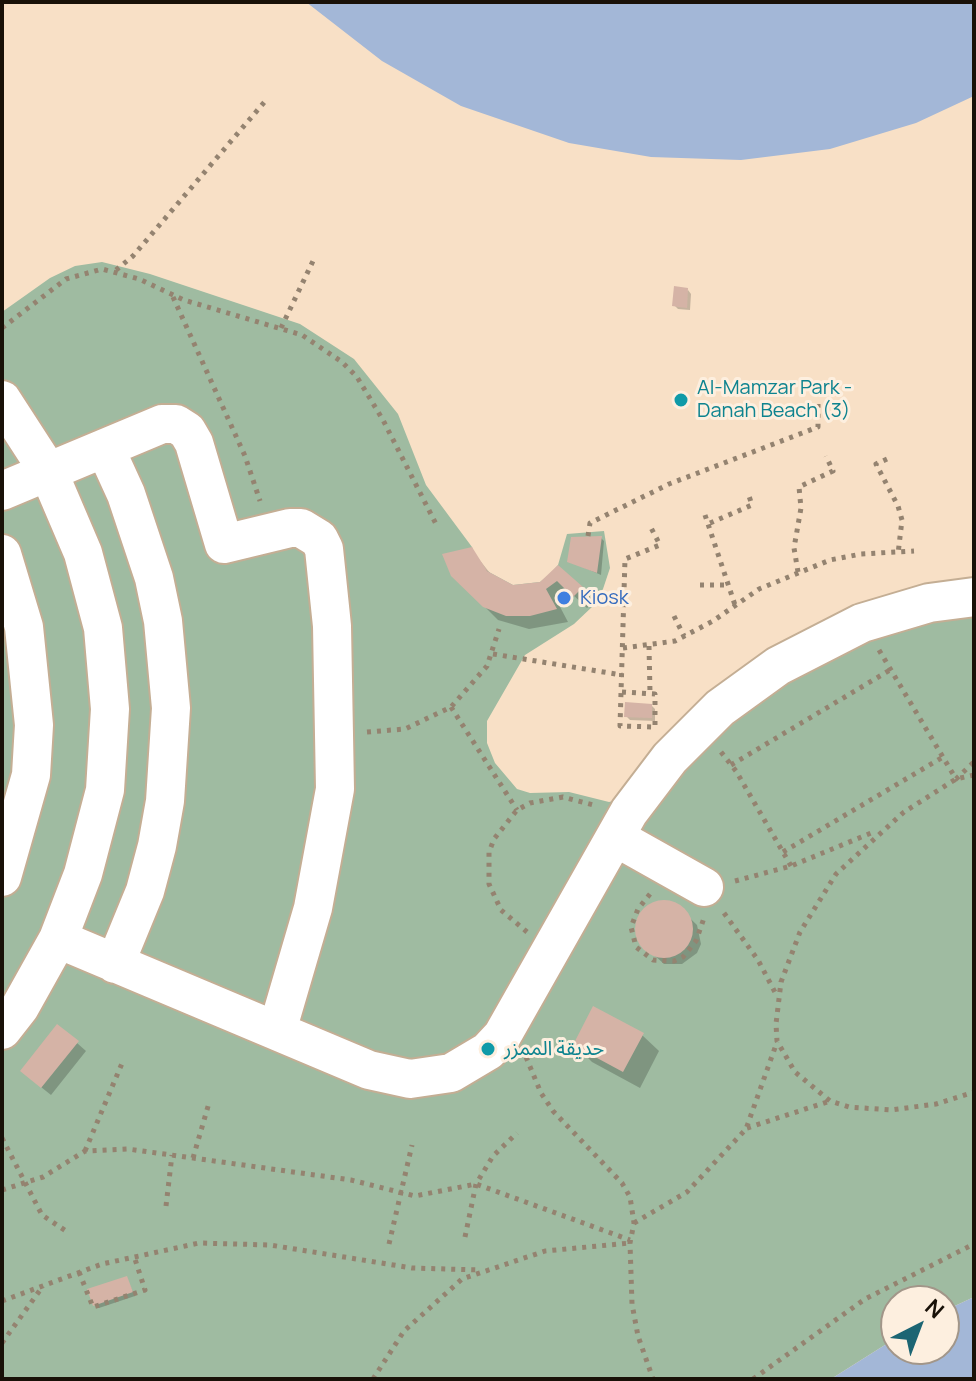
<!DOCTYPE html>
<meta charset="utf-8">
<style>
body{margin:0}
#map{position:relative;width:976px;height:1381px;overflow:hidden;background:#f8e0c6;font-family:Manrope,sans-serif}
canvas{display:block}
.frame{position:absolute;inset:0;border:4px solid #191108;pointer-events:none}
.north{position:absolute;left:880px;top:1285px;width:80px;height:80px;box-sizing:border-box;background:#fdefdf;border:2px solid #a29689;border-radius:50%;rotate:42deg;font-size:22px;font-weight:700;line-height:32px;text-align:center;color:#191108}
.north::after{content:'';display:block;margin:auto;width:28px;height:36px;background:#1c6573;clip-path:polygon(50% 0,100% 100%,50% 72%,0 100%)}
</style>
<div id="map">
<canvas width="976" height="1381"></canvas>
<div class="frame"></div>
<div class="north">N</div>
</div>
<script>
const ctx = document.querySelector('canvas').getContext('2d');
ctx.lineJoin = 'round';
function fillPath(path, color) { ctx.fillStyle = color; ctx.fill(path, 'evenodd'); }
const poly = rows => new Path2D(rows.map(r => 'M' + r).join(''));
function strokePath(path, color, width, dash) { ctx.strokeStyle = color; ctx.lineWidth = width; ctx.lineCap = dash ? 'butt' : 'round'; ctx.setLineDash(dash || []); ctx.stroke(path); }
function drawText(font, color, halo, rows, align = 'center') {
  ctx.font = font + ' Manrope,"Noto Sans Arabic",sans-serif'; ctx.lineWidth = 6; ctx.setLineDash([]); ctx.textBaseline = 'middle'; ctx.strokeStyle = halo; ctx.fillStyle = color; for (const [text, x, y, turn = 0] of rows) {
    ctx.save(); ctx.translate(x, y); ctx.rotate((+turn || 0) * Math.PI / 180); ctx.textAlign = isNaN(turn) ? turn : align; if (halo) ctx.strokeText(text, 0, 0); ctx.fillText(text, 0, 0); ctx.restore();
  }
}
fillPath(poly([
 [102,262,150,274,300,324,354,359,398,414,426,485,472,547,477,560,487,571,513,585,540,582,550,574,558,565,567,534,604,531,610,568,603,589,593,606,574,624,525,655,487,721,487,743,495,763,517,789,530,793,569,792,609,802,618,800,654,752,974,581,974,1297,944,1311,944,1301,896,1301,896,1338,831,1379,2,1379,2,312,50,278,75,266]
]), '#9fbba1');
fillPath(poly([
 [306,2,974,2,974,96,916,123,830,149,741,160,651,157,569,143,461,106,382,61],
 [974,1297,974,1379,831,1379,896,1338,896,1349,944,1349,944,1311]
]), '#a3b7d7');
fillPath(poly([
 [688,290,691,294,690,310,678,309,674,305],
 [601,538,604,541,601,575,569,561],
 [471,549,493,577,512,587,541,584,558,568,595,601,587,608,571,593,558,603,568,622,529,629,498,620,453,575],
 [652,706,655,709,655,721,630,720,626,716],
 [655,903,674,903,697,925,701,944,697,953,682,964,664,964,640,942,637,923,640,915],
 [642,1035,659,1051,640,1088,592,1062,575,1045],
 [77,1043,86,1051,51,1095,31,1079],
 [126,1278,135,1296,99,1308,95,1305]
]), '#0003');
fillPath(poly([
 [674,286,688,288,687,308,672,306],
 [602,536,597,573,567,562,571,537],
 [472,547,487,571,513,585,540,582,558,565,583,587,573,597,557,581,546,589,557,609,530,616,506,616,483,607,451,576,442,554],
 [625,702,652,704,652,718,624,717],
 '635 929a29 29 0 1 1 58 0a29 29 0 1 1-58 0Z',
 [593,1006,644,1033,623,1072,573,1045],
 [57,1024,79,1041,41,1088,20,1071],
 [127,1276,133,1292,93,1306,87,1289]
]), '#d5b3a6');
const minor = poly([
 [2,400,48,471,83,553,103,628,110,709,105,790,83,874,58,939,20,1007,2,1030],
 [105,448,126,494,154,578,163,621,171,708,165,801,157,846,145,891,115,964],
 [2,491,162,424,176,424,187,431,194,443,224,544,290,528,301,528,319,539,324,549,332,626,335,789,313,908,277,1031],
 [2,554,24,627,34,725,31,775,2,877],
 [615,837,704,887],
 [58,939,369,1070,410,1079,451,1073,488,1051,502,1036,629,812,670,758,720,708,778,666,862,623,929,603,974,597]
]);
strokePath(minor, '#c4ae94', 42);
strokePath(poly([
 [116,270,133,256,267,99],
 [173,297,245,456,260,501],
 [2,328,66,279,102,269,139,279,184,300,302,335,342,362,357,377,383,420,438,528],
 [281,328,313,261],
 [887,459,876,464,898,506,902,520,898,554],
 [705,515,735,605],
 [710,523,752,505,748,493],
 [588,536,590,523,669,484,818,427,818,404],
 [798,572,794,548,801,508,799,487,833,471,826,456],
 [700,585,729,585],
 [674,616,684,636],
 [649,646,650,693],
 [623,648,675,641,713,621,759,589,830,560,861,554,914,551],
 [879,650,956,779,974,762],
 [493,654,622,675],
 [622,692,655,694,655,727,620,726,625,559,660,545,649,524],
 [451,707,517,810],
 [367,732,405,729,451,707,487,666,499,629],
 [721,752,736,771,791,866],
 [731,765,890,670],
 [974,775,956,779,904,812,836,874,800,932,781,982,776,1024,777,1041,795,1072,830,1101,849,1107,891,1110,936,1104,974,1092],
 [783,852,943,757],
 [735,881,791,866,876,831],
 [650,894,638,909,631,927,636,947,653,960,674,961,683,957,696,941,704,918],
 [724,913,758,960,777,996],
 [527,932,501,910,489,884,489,852,494,839,517,810,530,803,563,797,597,806],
 [526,1057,541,1093,553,1111,622,1183,630,1197,634,1223,630,1243,632,1304,638,1336,653,1379],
 [747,1128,830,1101],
 [2,1138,42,1215,66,1231],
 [85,1151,123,1061],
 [193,1158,209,1103],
 [2,1190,43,1177,85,1151,128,1149,351,1180,415,1196,476,1184,630,1240],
 [166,1206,172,1155],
 [634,1223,687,1192,746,1129,777,1042],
 [465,1237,476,1184,493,1156,517,1133],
 [389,1244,412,1145],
 [79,1272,93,1307,145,1290,134,1256],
 [2,1301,102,1264,199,1243,270,1245,412,1268,481,1270],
 [2,1343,43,1286],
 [373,1379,404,1331,462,1279,545,1251,630,1243],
 [753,1379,865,1299,974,1244]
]), '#948370', 5, [4, 6]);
strokePath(minor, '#fff', 38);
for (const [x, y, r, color] of [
 [681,400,8,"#0f9aa8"],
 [564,598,8,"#3f7fe0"],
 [488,1049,8,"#0f9aa8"]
]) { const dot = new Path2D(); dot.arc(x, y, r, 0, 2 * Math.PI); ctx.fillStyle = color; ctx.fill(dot); strokePath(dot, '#fdefdf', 3); }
drawText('20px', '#0d838f', '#fdefdf', [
 ["Al-Mamzar Park -",697,388],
 ["Danah Beach (3)",697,411],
 ["حديقة الممزر",504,1049]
], 'left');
drawText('20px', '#366cbe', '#fdefdf', [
 ["Kiosk",580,598]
], 'left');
</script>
